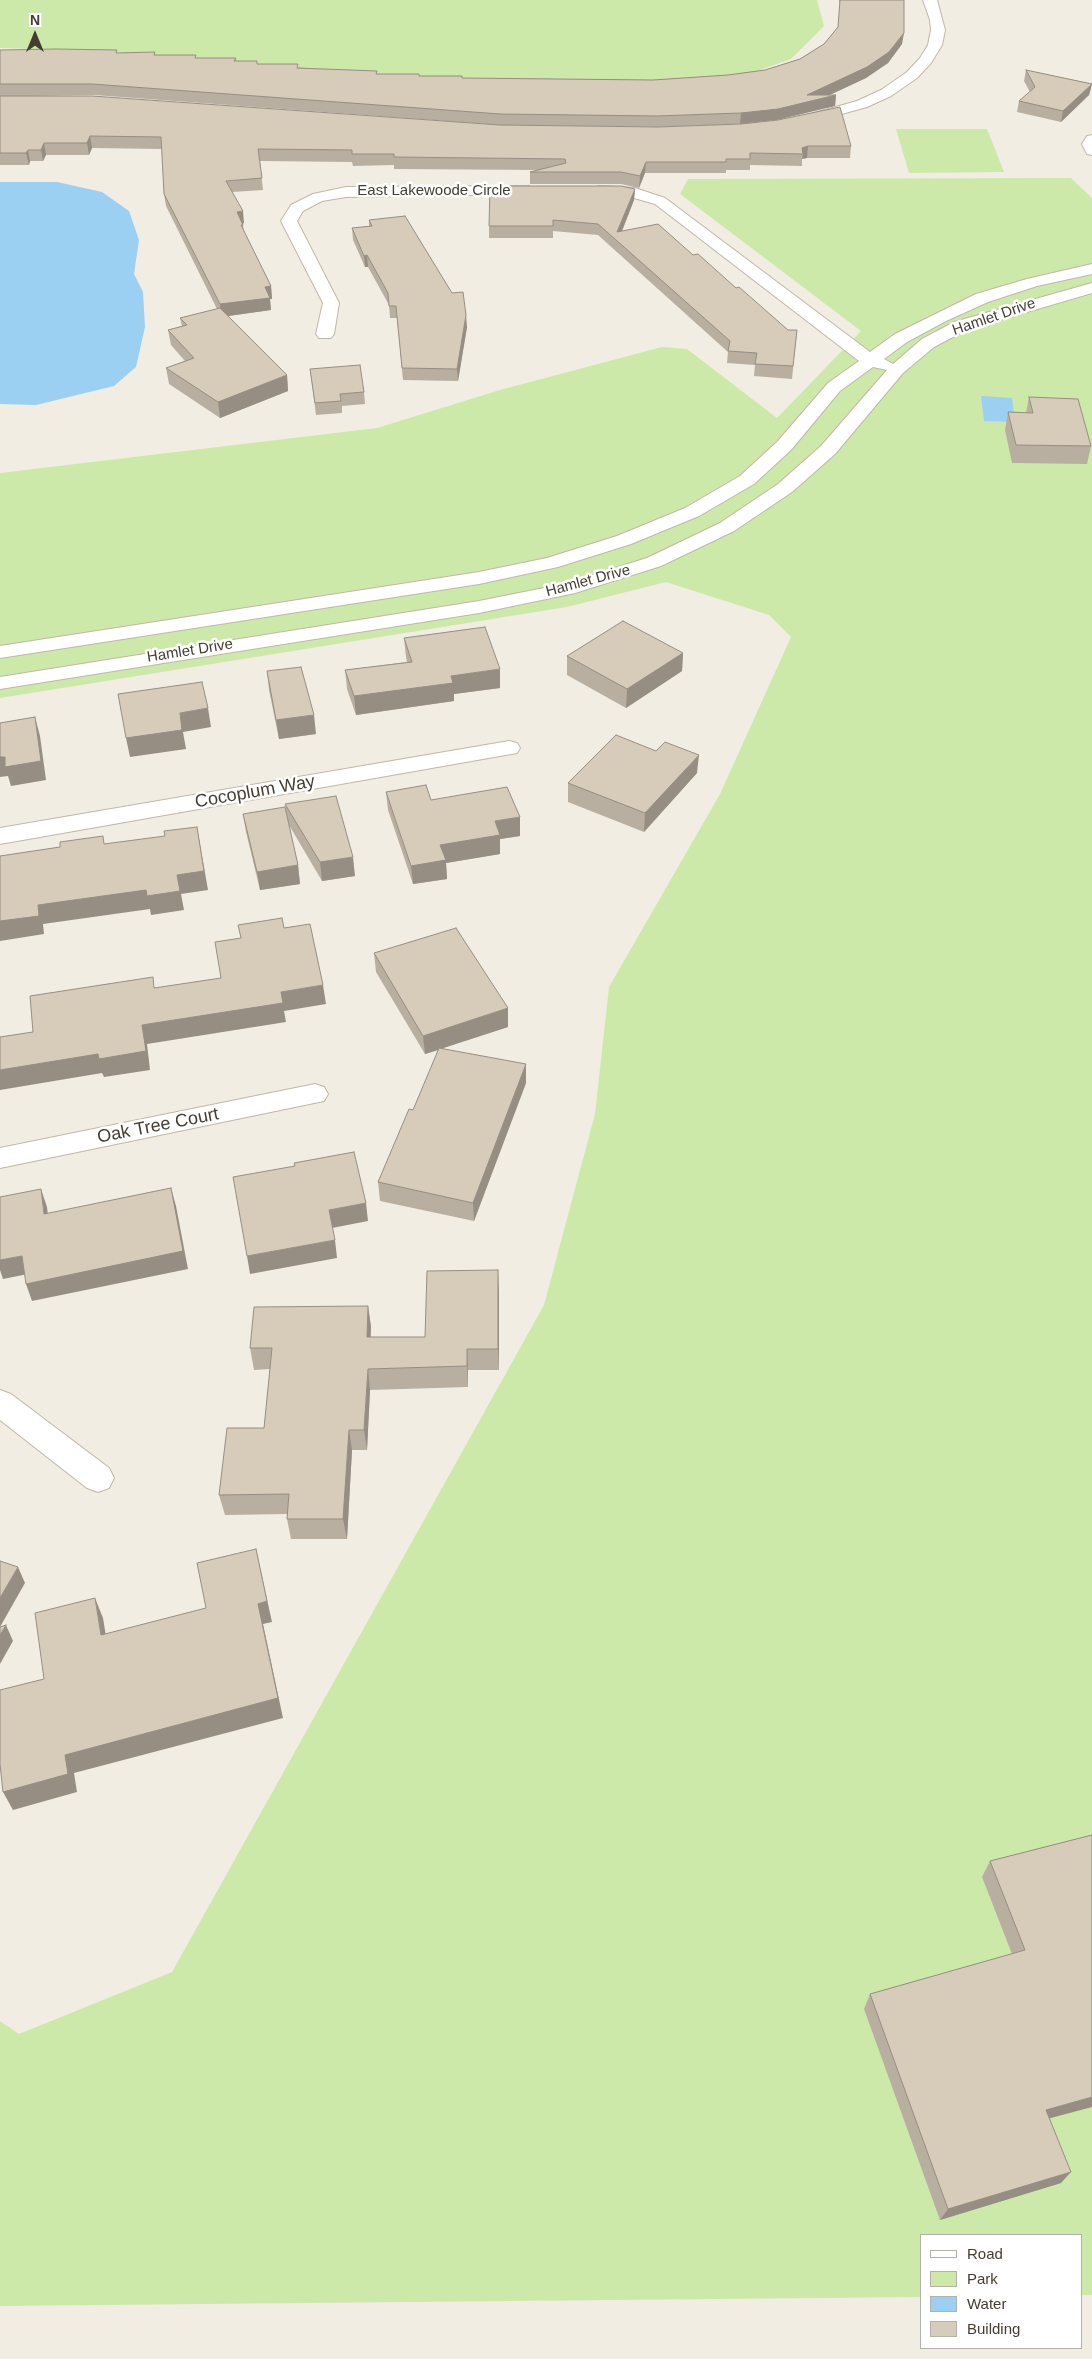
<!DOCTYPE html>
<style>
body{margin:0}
#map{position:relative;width:1092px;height:2359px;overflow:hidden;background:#f2ede2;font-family:Arial,sans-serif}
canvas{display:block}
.legend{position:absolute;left:920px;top:2234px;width:162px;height:115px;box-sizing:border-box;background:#fff;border:1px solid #b4b1ad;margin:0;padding:6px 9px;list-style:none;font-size:15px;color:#443d33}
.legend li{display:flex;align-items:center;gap:10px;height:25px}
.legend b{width:25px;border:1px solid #b4b1ad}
.north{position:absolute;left:10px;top:10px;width:50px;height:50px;-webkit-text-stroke:4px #fff;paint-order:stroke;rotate:0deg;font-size:14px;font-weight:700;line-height:20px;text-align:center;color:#443d33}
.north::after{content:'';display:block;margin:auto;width:18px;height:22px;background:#443d33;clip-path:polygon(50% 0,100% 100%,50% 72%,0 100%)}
</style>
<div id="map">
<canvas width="1092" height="2359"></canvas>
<ul class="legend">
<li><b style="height:6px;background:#fff"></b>Road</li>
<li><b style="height:14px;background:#cde9a9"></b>Park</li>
<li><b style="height:14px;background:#9bd0f3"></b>Water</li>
<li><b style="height:14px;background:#d7cbba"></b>Building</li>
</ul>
<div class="north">N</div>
</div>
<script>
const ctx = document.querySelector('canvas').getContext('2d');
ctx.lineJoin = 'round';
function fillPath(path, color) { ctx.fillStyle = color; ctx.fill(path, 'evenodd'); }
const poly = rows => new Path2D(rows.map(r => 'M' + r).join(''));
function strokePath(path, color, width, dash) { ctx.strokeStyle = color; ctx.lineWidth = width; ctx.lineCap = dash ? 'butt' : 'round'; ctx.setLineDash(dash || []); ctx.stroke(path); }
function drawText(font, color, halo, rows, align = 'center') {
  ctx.font = font + ' Arial,sans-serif'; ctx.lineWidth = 5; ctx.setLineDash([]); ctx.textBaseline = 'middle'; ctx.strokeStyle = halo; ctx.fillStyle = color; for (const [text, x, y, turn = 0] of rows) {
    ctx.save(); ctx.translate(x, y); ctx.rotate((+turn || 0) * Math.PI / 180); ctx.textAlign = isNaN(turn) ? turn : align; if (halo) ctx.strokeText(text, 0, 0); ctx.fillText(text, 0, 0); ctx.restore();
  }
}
fillPath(poly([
 [0,0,817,0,824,26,791,59,734,79,606,87,355,76,105,51,0,48],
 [896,129,987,129,1004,172,909,173],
 [1071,178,1092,198,1092,2295,1081,2295,1081,2235,921,2235,921,2297,0,2306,0,2021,19,2034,172,1972,544,1305,595,1114,609,987,720,794,791,637,769,615,666,582,567,607,0,698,0,473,377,428,500,390,662,347,687,349,777,418,861,331,680,194,688,179]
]), '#cde9a9');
fillPath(poly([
 [0,182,57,182,102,192,129,211,139,240,134,274,143,292,145,327,136,367,114,386,36,405,0,404],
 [981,396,1012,398,1015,422,984,421]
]), '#9bd0f3');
const street = poly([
 [923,0,937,0,945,30,942,45,931,63,917,78,891,96,867,107,805,124,800,123,798,120,800,117,857,101,881,90,907,72,920,58,928,45,931,30,930,20,923,0],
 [1092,135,1092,155,1087,154,1082,144,1087,136,1092,135],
 [528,186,533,188,536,191,533,194,346,197,322,201,303,211,297,221,339,303,334,334,331,338,319,338,316,334,323,303,281,221,291,205,313,194,346,187,528,186],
 [599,186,635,188,665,198,870,352,895,334,976,294,1027,279,1092,264,1092,274,1037,286,988,302,946,321,907,342,884,359,893,364,922,339,954,322,1092,283,1092,293,966,330,934,347,903,373,835,454,792,492,734,531,661,566,575,593,479,613,0,689,0,677,479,601,564,584,647,558,720,523,778,484,821,446,887,370,873,367,840,391,791,450,754,484,699,516,631,544,558,567,479,584,0,658,0,646,479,572,547,558,617,536,685,508,740,476,777,442,828,383,859,361,655,204,634,198,594,194,591,191,594,188,599,186],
 [509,741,517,743,520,748,517,753,0,844,0,828,509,741],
 [315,1084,324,1087,328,1094,324,1101,0,1168,0,1148,315,1084],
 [0,1390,11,1394,109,1468,114,1478,109,1488,98,1492,87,1488,0,1420,0,1390]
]);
strokePath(street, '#c1b7a8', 2);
fillPath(street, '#fff');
fillPath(poly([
 [839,0,904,0,902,44,888,63,866,78,830,95,836,95,835,106,740,124,657,127,500,125,94,95,29,96,500,125,851,146,850,158,807,158,802,159,802,166,750,165,750,170,726,170,726,173,645,173,639,188,621,184,530,184,530,172,537,170,394,169,394,165,353,166,352,162,260,161,263,190,232,192,244,223,243,224,244,233,271,286,272,299,270,299,271,310,228,316,287,375,288,391,220,418,169,384,166,368,185,361,171,345,168,330,182,326,180,318,217,309,166,206,164,194,162,149,92,148,89,155,46,155,43,161,30,161,29,165,0,165,0,50,117,50,117,53,196,58,236,58,236,61,258,64,377,74,462,78,653,80,728,75,765,70,800,59,824,44,838,27,840,4],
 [1026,70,1092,84,1089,95,1061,122,1017,112,1019,101,1030,92,1024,81],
 [635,189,634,200,622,231,693,255,736,288,788,330,797,330,792,379,754,376,755,365,727,363,728,352,598,235,553,231,553,238,489,238,489,226],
 [369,220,467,327,458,381,403,380,397,318,390,318,389,305,368,267,365,267,353,240,352,228,369,226],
 [310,369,364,392,365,404,342,406,342,413,316,415],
 [1029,397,1091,446,1087,464,1012,463,1005,430,1008,412,1026,413],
 [404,638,500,688,454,694,454,701,356,715,347,689,345,670,407,662,406,657],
 [683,653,682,671,626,708,567,675,567,656],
 [267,671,316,734,279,739,269,690],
 [697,773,644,832,568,802,568,783],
 [386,792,431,800,520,836,500,839,500,854,446,863,447,879,413,884,388,810],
 [285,804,355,876,322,881,289,825,298,865,300,884,260,890,246,832,243,814,286,810],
 [374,953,508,1027,443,1048,526,1083,474,1221,380,1201,378,1182,413,1110,439,1050,425,1054,376,972],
 [499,1292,499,1370,468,1370,468,1387,370,1390,367,1450,352,1450,347,1539,291,1539,287,1519,287,1514,225,1515,219,1495,264,1428,270,1369,254,1370,250,1348,368,1306,371,1327,371,1337,425,1337],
 [1092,1835,1050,2119,1061,2183,940,2220,864,2009,870,1994,1012,1954,982,1877,990,1861]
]), '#b9afa0');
fillPath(poly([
 [904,33,902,44,888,63,866,78,823,98,836,95,835,106,777,120,740,124,741,113],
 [1092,84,1089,95,1061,122,1063,111],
 [90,136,92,148,89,155,87,143],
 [44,143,46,155,43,161,41,150],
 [808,146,807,158,802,159,803,154,802,148],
 [28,150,30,161,29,165,26,153],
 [646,162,645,173,639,188,640,176],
 [635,189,634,200,618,241,617,232],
 [243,211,244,223,238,224,237,212],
 [367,255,368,267,365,267,364,256],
 [271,286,272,299,270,299,271,310,221,317,220,304,265,287],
 [466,315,467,327,458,381,457,369],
 [287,375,288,391,220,418,218,402],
 [683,653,682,671,626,708,627,689],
 [500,669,500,688,454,694,454,701,356,715,354,696,451,676],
 [208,708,211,727,183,732,186,749,130,757,126,738,180,713],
 [314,715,316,734,279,739,276,720],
 [35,717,40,736,46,780,11,786,8,776,0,777,0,757],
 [699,755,697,773,644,832,645,813],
 [520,817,520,836,500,839,500,854,446,863,447,879,413,884,411,866,440,845,495,821],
 [197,827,208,890,181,894,184,910,151,915,150,909,43,924,44,934,0,941,0,921,38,905,177,875],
 [353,857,355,876,322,881,320,862],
 [298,865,300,884,260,890,257,872],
 [323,985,326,1004,284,1011,286,1022,147,1044,150,1070,104,1077,102,1073,0,1090,0,1070,142,1025,281,992],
 [508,1008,508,1027,425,1054,423,1036],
 [526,1064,526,1083,474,1221,473,1203],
 [171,1188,176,1206,188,1269,32,1301,26,1284],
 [41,1189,47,1207,50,1232,44,1214],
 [366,1203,368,1221,332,1228,329,1210],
 [335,1240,337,1258,250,1274,247,1256],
 [22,1256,28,1274,3,1279,0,1270,0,1260],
 [498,1270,499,1292,499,1370,498,1349],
 [368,1306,371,1327,369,1359,367,1337],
 [467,1349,468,1370,468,1387,467,1366],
 [368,1369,370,1390,367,1450,364,1430],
 [349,1430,352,1450,347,1539,343,1519],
 [256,1549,272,1622,263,1624,283,1718,74,1773,77,1792,13,1810,3,1792,258,1604],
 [18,1567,25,1583,0,1627,0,1598],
 [95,1598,103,1618,109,1655,101,1635],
 [6,1625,13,1641,0,1664,0,1635],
 [1092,2097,1092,2107,1036,2122,1046,2110],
 [1071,2172,1061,2183,940,2220,948,2209]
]), '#968e82');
const building = poly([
 [840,0,904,0,904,33,889,52,867,67,807,95,836,95,778,109,741,113,657,116,500,114,92,84,0,84,0,50,56,49,117,50,116,53,155,52,154,55,196,55,195,58,236,58,234,61,257,61,257,64,298,64,297,68,377,71,376,74,419,74,419,76,462,76,462,78,653,80,728,75,765,70,800,59,824,44,838,27,840,0],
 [1026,70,1092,84,1063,111,1019,101,1035,87,1026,70],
 [0,96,92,96,500,125,658,127,741,124,778,120,840,107,851,146,808,146,802,148,803,154,750,153,750,159,726,159,726,162,646,162,640,176,621,172,530,172,566,163,565,159,394,157,394,154,352,154,352,150,258,149,262,178,226,181,243,211,237,212,243,225,241,225,271,286,265,287,270,298,220,304,164,194,161,137,90,136,87,143,44,143,41,150,28,150,26,153,0,153,0,96],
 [490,186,621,186,635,189,617,232,658,224,693,255,698,254,736,288,739,287,788,330,797,330,793,366,755,364,757,353,728,351,730,341,598,224,553,220,553,226,489,226,490,186],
 [405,216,452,293,463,292,466,315,457,369,402,368,396,306,389,306,388,293,367,255,364,256,352,228,372,226,369,220,405,216],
 [220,308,287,375,218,402,166,368,194,358,168,330,187,325,180,318,220,308],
 [360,365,364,392,340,394,341,401,315,403,310,369,360,365],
 [1029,397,1078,399,1091,446,1016,445,1008,412,1033,413,1029,397],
 [623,621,683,653,627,689,567,656,623,621],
 [485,627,500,669,451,676,453,683,354,696,345,670,412,662,404,638,485,627],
 [301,667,314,715,276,720,267,671,301,667],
 [202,682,208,708,180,713,182,730,126,738,118,694,202,682],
 [35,717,41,761,5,767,5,757,0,757,0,723,35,717],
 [616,735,656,751,665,742,699,755,645,813,568,783,616,735],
 [426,785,431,800,507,787,520,817,495,821,500,835,440,845,446,860,411,866,386,792,426,785],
 [336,796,353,857,320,862,285,804,336,796],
 [285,807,298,865,257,872,243,814,285,807],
 [197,827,204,871,177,875,180,891,147,896,146,890,38,905,39,916,0,921,0,856,60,847,60,842,103,836,104,844,165,836,164,831,197,827],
 [282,918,284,928,310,924,323,985,281,992,283,1003,142,1025,146,1051,99,1059,98,1054,0,1070,0,1037,33,1032,30,996,153,977,154,988,221,978,215,942,241,938,238,925,282,918],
 [456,928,508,1008,423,1036,374,953,456,928],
 [439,1048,526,1064,473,1203,378,1182,409,1109,413,1110,439,1048],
 [354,1152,366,1203,329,1210,335,1240,247,1256,233,1177,295,1166,294,1163,354,1152],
 [171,1188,183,1251,26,1284,22,1256,0,1260,0,1197,41,1189,44,1214,171,1188],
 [498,1270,498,1349,467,1349,467,1366,368,1369,364,1430,349,1430,343,1519,287,1519,289,1494,219,1495,227,1428,264,1428,272,1348,250,1348,254,1307,368,1306,367,1337,425,1337,427,1271,498,1270],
 [256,1549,267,1601,258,1604,278,1698,65,1755,68,1774,3,1792,0,1764,0,1690,44,1679,35,1613,95,1598,101,1635,206,1608,197,1563,256,1549],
 [0,1561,18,1567,0,1598,0,1561],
 [6,1625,0,1635,0,1627,6,1625],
 [1092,1835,1092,2097,1046,2110,1071,2172,948,2209,870,1994,1025,1950,990,1861,1092,1835]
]);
fillPath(building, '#d7cbba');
strokePath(building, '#968e82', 1);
drawText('15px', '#443d33', '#fff', [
 ["East Lakewoode Circle",434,191],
 ["Hamlet Drive",994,317,-19],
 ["Hamlet Drive",588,581,-15],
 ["Hamlet Drive",190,651,-9]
]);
drawText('18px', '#443d33', '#fff', [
 ["Cocoplum Way",255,792,-10],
 ["Oak Tree Court",158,1126,-11]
]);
</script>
